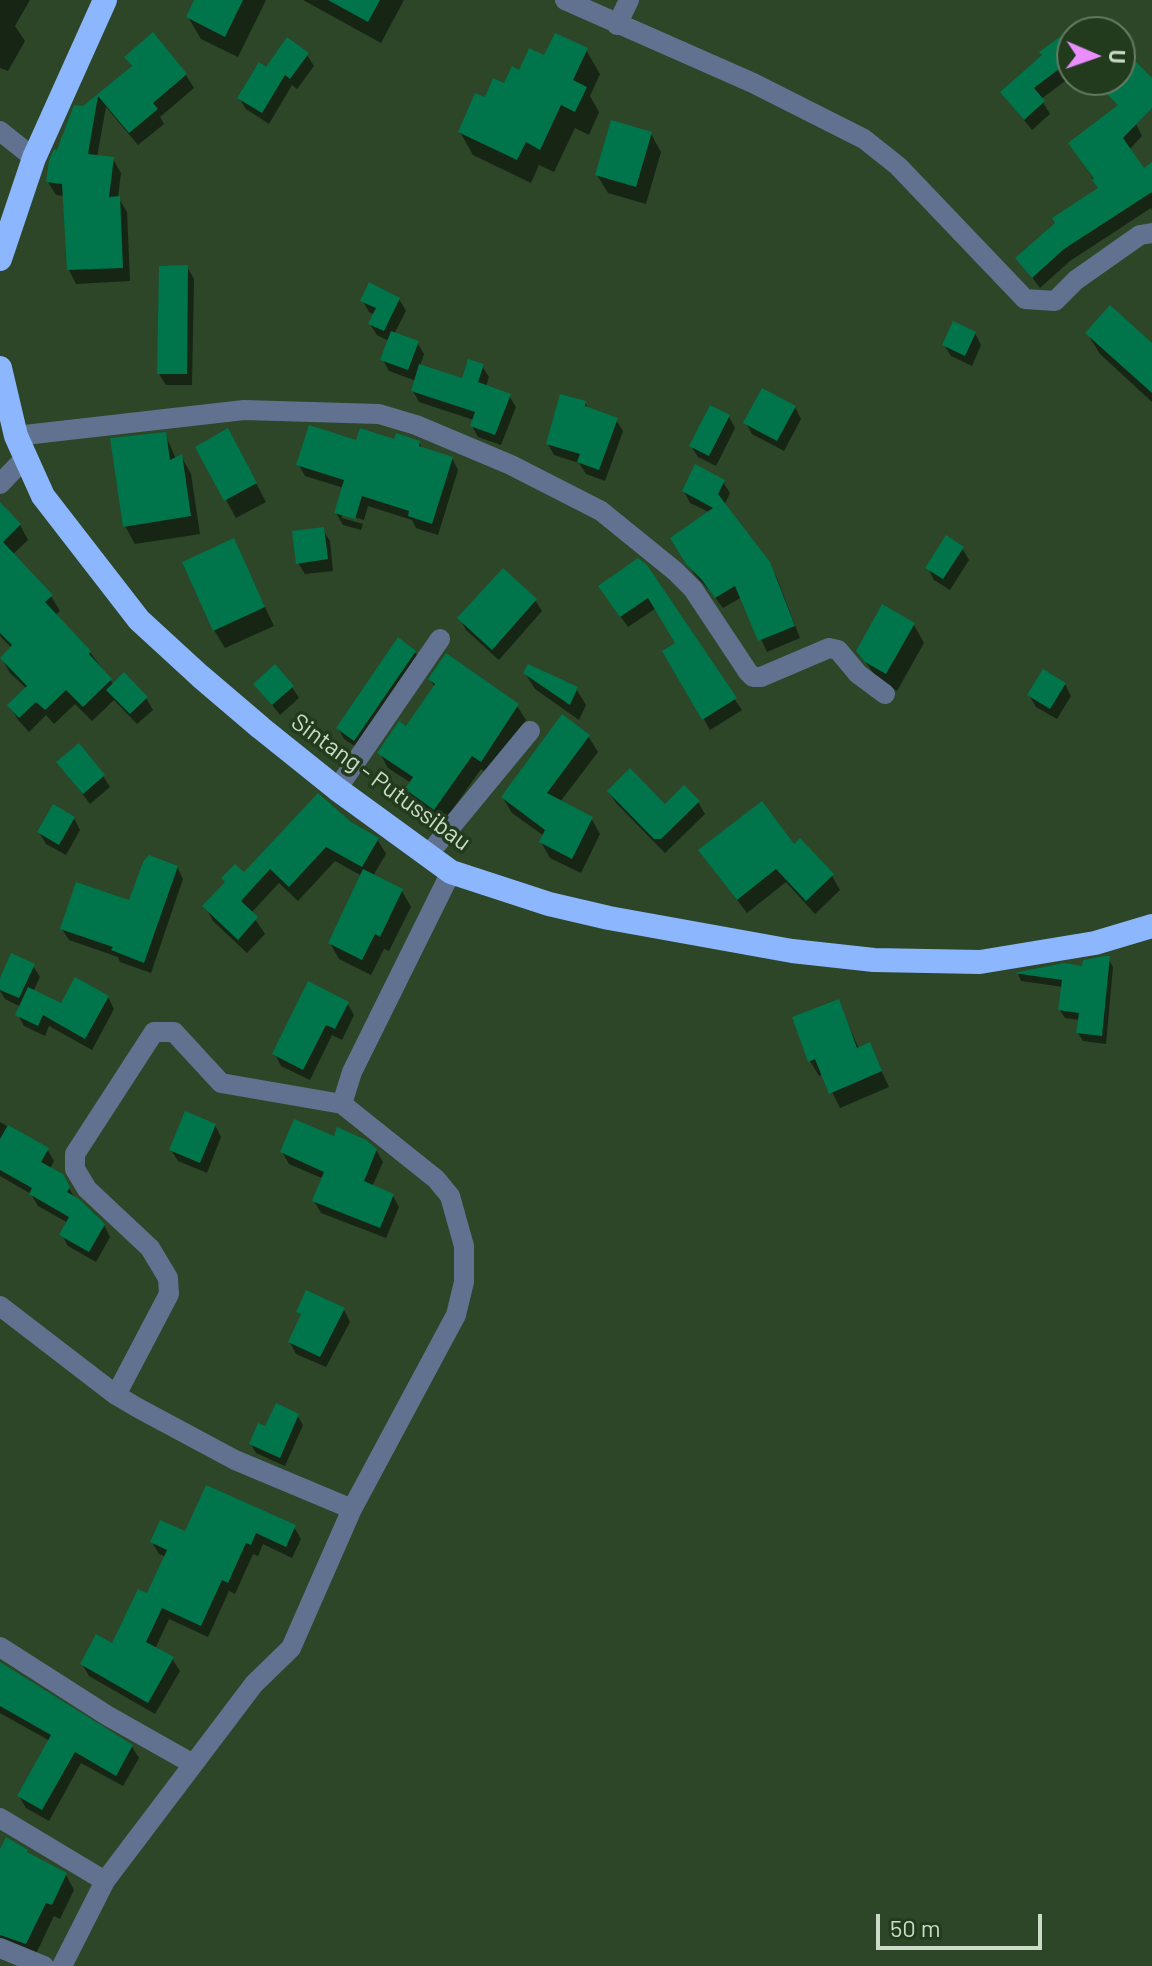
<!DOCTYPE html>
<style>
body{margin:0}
#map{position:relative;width:1152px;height:1966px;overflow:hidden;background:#2c4627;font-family:Barlow,sans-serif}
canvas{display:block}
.north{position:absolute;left:1056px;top:16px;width:80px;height:80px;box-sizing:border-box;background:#223b1d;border:2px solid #667b61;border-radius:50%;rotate:92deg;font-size:22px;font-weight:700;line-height:32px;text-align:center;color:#cbdbc8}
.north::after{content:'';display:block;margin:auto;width:28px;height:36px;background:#ea8dfd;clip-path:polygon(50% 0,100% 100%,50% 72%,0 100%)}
.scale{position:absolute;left:876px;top:1914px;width:166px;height:36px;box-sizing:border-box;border:4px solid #cbdbc8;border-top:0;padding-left:10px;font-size:24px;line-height:28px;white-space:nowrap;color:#cbdbc8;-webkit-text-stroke:6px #223b1d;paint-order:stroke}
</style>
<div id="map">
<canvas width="1152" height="1966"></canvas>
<div class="north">U</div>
<div class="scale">50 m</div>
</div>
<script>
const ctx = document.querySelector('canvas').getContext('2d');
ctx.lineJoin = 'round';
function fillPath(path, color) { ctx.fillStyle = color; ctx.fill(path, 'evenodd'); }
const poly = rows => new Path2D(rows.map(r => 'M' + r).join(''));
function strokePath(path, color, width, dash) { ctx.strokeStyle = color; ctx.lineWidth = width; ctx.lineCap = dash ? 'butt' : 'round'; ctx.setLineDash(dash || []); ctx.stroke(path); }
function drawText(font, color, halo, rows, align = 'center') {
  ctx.font = font + ' Barlow,sans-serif'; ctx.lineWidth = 7; ctx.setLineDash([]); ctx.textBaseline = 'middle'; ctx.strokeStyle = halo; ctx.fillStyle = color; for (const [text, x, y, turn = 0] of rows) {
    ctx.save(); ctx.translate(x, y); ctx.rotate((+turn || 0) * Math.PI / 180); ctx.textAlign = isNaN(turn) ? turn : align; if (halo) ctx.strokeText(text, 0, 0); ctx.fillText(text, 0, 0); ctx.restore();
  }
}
fillPath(poly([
 [0,0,30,0,15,26,25,41,8,71,0,68],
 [196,0,266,0,238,57,201,39,188,17],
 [303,0,404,0,381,43],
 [1073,30,1072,76,1041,99,1050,114,1032,130,1002,93,1044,56,1042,52],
 [586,50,600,74,590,96,599,112,589,135,575,128,554,172,539,165,531,183,473,155,460,132,486,100,520,73,545,58],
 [307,55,314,66,297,89,292,85,269,124,246,109,239,98,267,69],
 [126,57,186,75,194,88,160,117,164,124,138,145,106,107,97,157,113,159,121,173,118,197,127,212,130,281,76,284,69,270,65,196,56,195,48,182,58,152,84,109,133,68],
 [1136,124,1142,136,1129,150,1144,171,1152,165,1152,210,1151,208,1070,261,1040,288,1018,258,1100,189,1070,144],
 [651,134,661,152,646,204,608,193,597,175],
 [187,267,194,279,192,385,166,385,159,374],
 [399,299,406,311,394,334,417,342,424,354,420,366,463,381,482,366,489,377,486,387,509,396,516,407,501,445,478,437,472,426,474,420,419,402,413,391,416,381,389,371,383,360,389,341,377,335,370,324,375,315,369,312,363,301],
 [975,333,981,345,972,366,951,356,944,345],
 [1087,333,1152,346,1152,402,1100,354],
 [585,403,589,410,616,420,623,431,605,481,586,474,579,463,554,455,548,444],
 [795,407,801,419,784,451,752,434,746,423],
 [729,417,735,428,716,466,698,457,691,446],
 [165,434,176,459,181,456,191,474,200,534,135,544,125,526],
 [358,442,419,443,423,449,452,458,458,470,438,535,416,528,412,520,368,506,364,520,342,514,342,518,363,524,361,530,343,525,336,513,344,488,305,476,299,465],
 [197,447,238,449,266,502,236,518],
 [723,482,730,493,724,506,776,576,800,638,767,652,742,597,723,608,711,592,695,575,679,550,709,512,690,503,684,491],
 [0,504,20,525,28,540,12,555,51,596,60,611,55,615,90,652,114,685,146,698,153,710,137,724,114,700,92,721,75,704,54,724,46,715,29,732,18,720,10,706,27,689,10,673,2,658,12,648,0,636],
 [323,530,330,541,333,571,305,574,298,563],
 [233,541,274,626,225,648,214,630],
 [962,548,969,560,950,590,934,580,928,568],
 [638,560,742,710,710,730,665,651,677,644,656,608,628,627,607,598],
 [535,600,542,611,499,660,466,630,460,618],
 [914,625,924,643,897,691,878,680,858,651],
 [415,652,421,662,361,750,344,739,338,728],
 [525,673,576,689,586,705,579,720,535,689],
 [430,679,517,706,526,720,490,775,481,769,443,823,416,804,407,789,411,783,388,768,380,753,407,728,435,688],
 [256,684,292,687,299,698,280,715],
 [1065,684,1071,696,1057,719,1036,707,1029,695],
 [588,736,598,752,560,802,591,818,600,834,581,873,550,858,541,842,544,836,512,813,503,798],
 [59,762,103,776,110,787,90,804],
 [609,792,665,807,698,802,705,814,665,853,616,803],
 [74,818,80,830,66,855,46,844,39,832],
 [350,823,377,839,386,854,373,876,402,891,411,907,389,951,384,949,371,975,339,959,330,943,362,876,335,861,298,901,279,883,251,913,265,934,247,953,213,921,205,906,244,875],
 [794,847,832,876,840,890,815,914,786,882,747,913,700,851],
 [177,867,183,879,151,973,120,962,118,957,69,940,62,929,130,903],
 [1108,958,1113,967,1106,1044,1083,1041,1078,1033,1080,1020,1065,1018,1060,1010,1063,987,1021,981,1018,974,1064,965,1084,968],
 [33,966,40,977,33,992,62,1006,108,997,114,1009,92,1050,49,1026,45,1036,24,1026,18,1015,21,1007,5,999,0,991,0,983],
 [838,1002,859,1049,869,1045,889,1087,840,1108,823,1074,819,1076,810,1061],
 [347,1003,354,1015,342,1040,332,1035,310,1080,281,1066,275,1054],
 [0,1122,47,1149,54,1161,50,1169,62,1176,76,1200,104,1225,110,1237,96,1262,68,1246,62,1235,68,1223,38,1206,31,1194,0,1176],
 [215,1125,221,1137,207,1173,178,1161,171,1150],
 [335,1138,376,1150,383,1162,372,1187,393,1196,399,1207,386,1238,321,1213,314,1201,324,1179,289,1164,282,1152],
 [344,1310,350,1322,326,1367,296,1354,290,1342,301,1316,299,1311],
 [297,1415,303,1425,285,1466,256,1453,251,1444,266,1429],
 [294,1527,301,1539,292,1558,263,1544,258,1556,253,1554,235,1594,229,1591,208,1637,169,1619,155,1649,172,1659,180,1671,155,1714,89,1676,82,1664,113,1646,148,1596,166,1557,159,1554,152,1542,186,1533],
 [0,1665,132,1747,139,1758,123,1786,81,1763,49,1821,26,1808,19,1796,50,1741,0,1713],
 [0,1852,28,1855,66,1875,74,1890,60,1919,54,1916,34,1958,0,1947]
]), '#0007');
fillPath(poly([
 [194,0,243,0,225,37,186,17],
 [328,0,380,0,368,22],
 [1072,28,1072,59,1034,88,1045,101,1024,120,1000,92,1042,55,1039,52],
 [153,32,187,74,153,103,158,109,129,133,98,96,88,154,114,157,109,197,120,196,123,268,67,270,62,184,46,182,49,161,54,149,57,150,74,105,83,106,132,66,124,57],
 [555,33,588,48,573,80,587,87,575,112,561,105,540,150,526,142,517,160,458,132,475,93,485,97,493,78,504,83,512,66,519,70,529,48,544,55],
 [287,37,309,53,290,79,285,75,262,113,237,98,259,62,266,67],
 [1135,61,1152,78,1152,108,1123,138,1144,168,1152,162,1152,192,1064,249,1032,278,1015,258,1055,223,1052,218,1098,188,1092,180,1094,179,1068,143,1118,105,1105,92,1117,80,1120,80,1120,77],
 [611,120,652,132,636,187,595,175],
 [188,265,187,374,157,374,159,266],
 [369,282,400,298,384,331,368,324,376,308,360,301],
 [1110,305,1152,343,1152,393,1085,333],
 [953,321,976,332,965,356,942,345],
 [391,331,419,341,408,370,380,360],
 [468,359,484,364,478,382,511,394,495,435,470,426,475,412,411,391,419,364,462,378],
 [762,388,796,406,777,441,743,423],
 [560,394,586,401,585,406,618,418,599,470,577,462,580,454,546,444],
 [710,405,730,415,709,456,689,446],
 [309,425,356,440,360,428,394,439,396,433,420,441,419,446,453,457,432,524,408,516,409,511,362,496,355,519,334,513,344,480,296,465],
 [228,428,257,483,224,501,195,447],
 [166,432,170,460,182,454,191,516,123,527,110,438],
 [695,464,725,480,718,494,770,562,795,626,758,641,735,586,715,598,702,580,686,564,670,538,713,508,682,491],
 [0,502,21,524,3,542,53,595,45,602,91,651,89,654,112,679,83,707,66,690,45,710,36,702,19,718,7,705,27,686,0,658,12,645,0,633],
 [324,527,328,559,296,564,292,531],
 [946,535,964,547,943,579,925,568],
 [234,538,265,607,213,631,182,562],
 [638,558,647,565,737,698,702,720,662,651,675,643,648,598,620,617,598,586],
 [503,568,537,599,492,650,457,618],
 [882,604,915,623,886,674,865,662,856,651],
 [398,637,416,651,354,741,336,728],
 [446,653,519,704,481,762,472,756,434,810,405,789,413,777,377,753,399,721,406,726,435,684,428,679],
 [275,664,294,686,272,705,253,684],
 [528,664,578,687,570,705,523,673],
 [1043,669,1066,683,1050,709,1027,695],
 [124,672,148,697,130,714,106,690],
 [562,714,590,735,547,793,593,817,572,859,539,842,545,830,501,797],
 [79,743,105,775,83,794,56,762],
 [630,768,665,804,684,785,700,801,661,839,654,839,607,791],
 [318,793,351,822,379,838,362,867,326,847,289,887,270,869,241,901,258,917,238,940,202,906,225,882,221,878,235,864,244,872],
 [762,801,794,844,800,838,834,874,806,901,776,869,737,900,698,850],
 [53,804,75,817,59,845,37,832],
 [149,855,178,866,144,963,111,950,113,947,60,929,76,882,129,900,143,862],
 [363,869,403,889,380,937,375,934,362,960,328,943],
 [11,953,35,964,19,998,0,990,0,978],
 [1104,956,1110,956,1102,1036,1076,1033,1079,1013,1058,1010,1062,980,1014,973,1064,963,1082,966,1083,960],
 [75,977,109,996,85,1039,43,1015,38,1026,15,1015,28,987,61,1003],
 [308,981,349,1002,335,1029,326,1025,303,1070,272,1054],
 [839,999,857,1048,870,1042,882,1071,829,1094,815,1059,808,1062,792,1017],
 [185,1111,216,1124,200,1163,169,1150],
 [294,1119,334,1136,337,1127,366,1140,377,1149,364,1181,394,1194,380,1228,312,1201,324,1172,280,1152],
 [8,1125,49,1148,41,1162,63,1174,70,1187,67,1192,79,1199,105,1224,89,1252,59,1235,69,1217,29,1194,32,1188,0,1170,0,1139],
 [306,1290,345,1308,320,1357,288,1342,301,1314,296,1312],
 [276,1403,299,1414,280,1458,249,1444,258,1423,265,1426],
 [206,1485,296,1525,286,1547,256,1533,251,1545,246,1543,228,1583,222,1580,201,1626,162,1608,146,1642,174,1657,148,1703,80,1664,96,1634,112,1643,138,1589,147,1593,167,1550,150,1542,160,1520,185,1531],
 [0,1662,133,1745,116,1776,75,1752,42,1810,17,1796,51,1735,0,1706],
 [6,1837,28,1850,27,1852,67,1873,52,1905,46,1903,26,1944,0,1935,0,1849]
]), '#00744b');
strokePath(poly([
 [565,0,753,83,864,139,898,166,1025,299,1055,301,1076,280,1140,235,1152,233],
 [617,25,629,0],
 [0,131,34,158],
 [16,436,244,410,379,414,416,425,511,465,601,511,675,571,693,589,748,672,753,677,761,677,829,648,838,650,858,674,885,694],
 [0,484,25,458],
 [337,789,440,639],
 [427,856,530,731],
 [0,1306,116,1395,138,1408,235,1460,352,1509],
 [116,1395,169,1294,168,1278,150,1248,87,1189,75,1169,75,1154,154,1032,174,1032,221,1083,342,1104],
 [0,1647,108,1716,193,1764],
 [0,1818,105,1881],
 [0,1948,44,1966],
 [62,1966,105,1881,254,1684,291,1648,352,1509,456,1315,464,1282,464,1246,450,1196,436,1179,342,1104,352,1072,451,872]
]), '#60728f', 20);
strokePath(poly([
 [0,259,34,158,105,0],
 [0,368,16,436,43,496,139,620,200,676,261,728,337,789,451,872,549,904,609,918,792,951,874,960,980,962,1095,943,1152,926]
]), '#8cb6fd', 24);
drawText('24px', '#cbdbc8', '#223b1d', [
 ["Sintang - Putussibau",381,782,36]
]);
</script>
